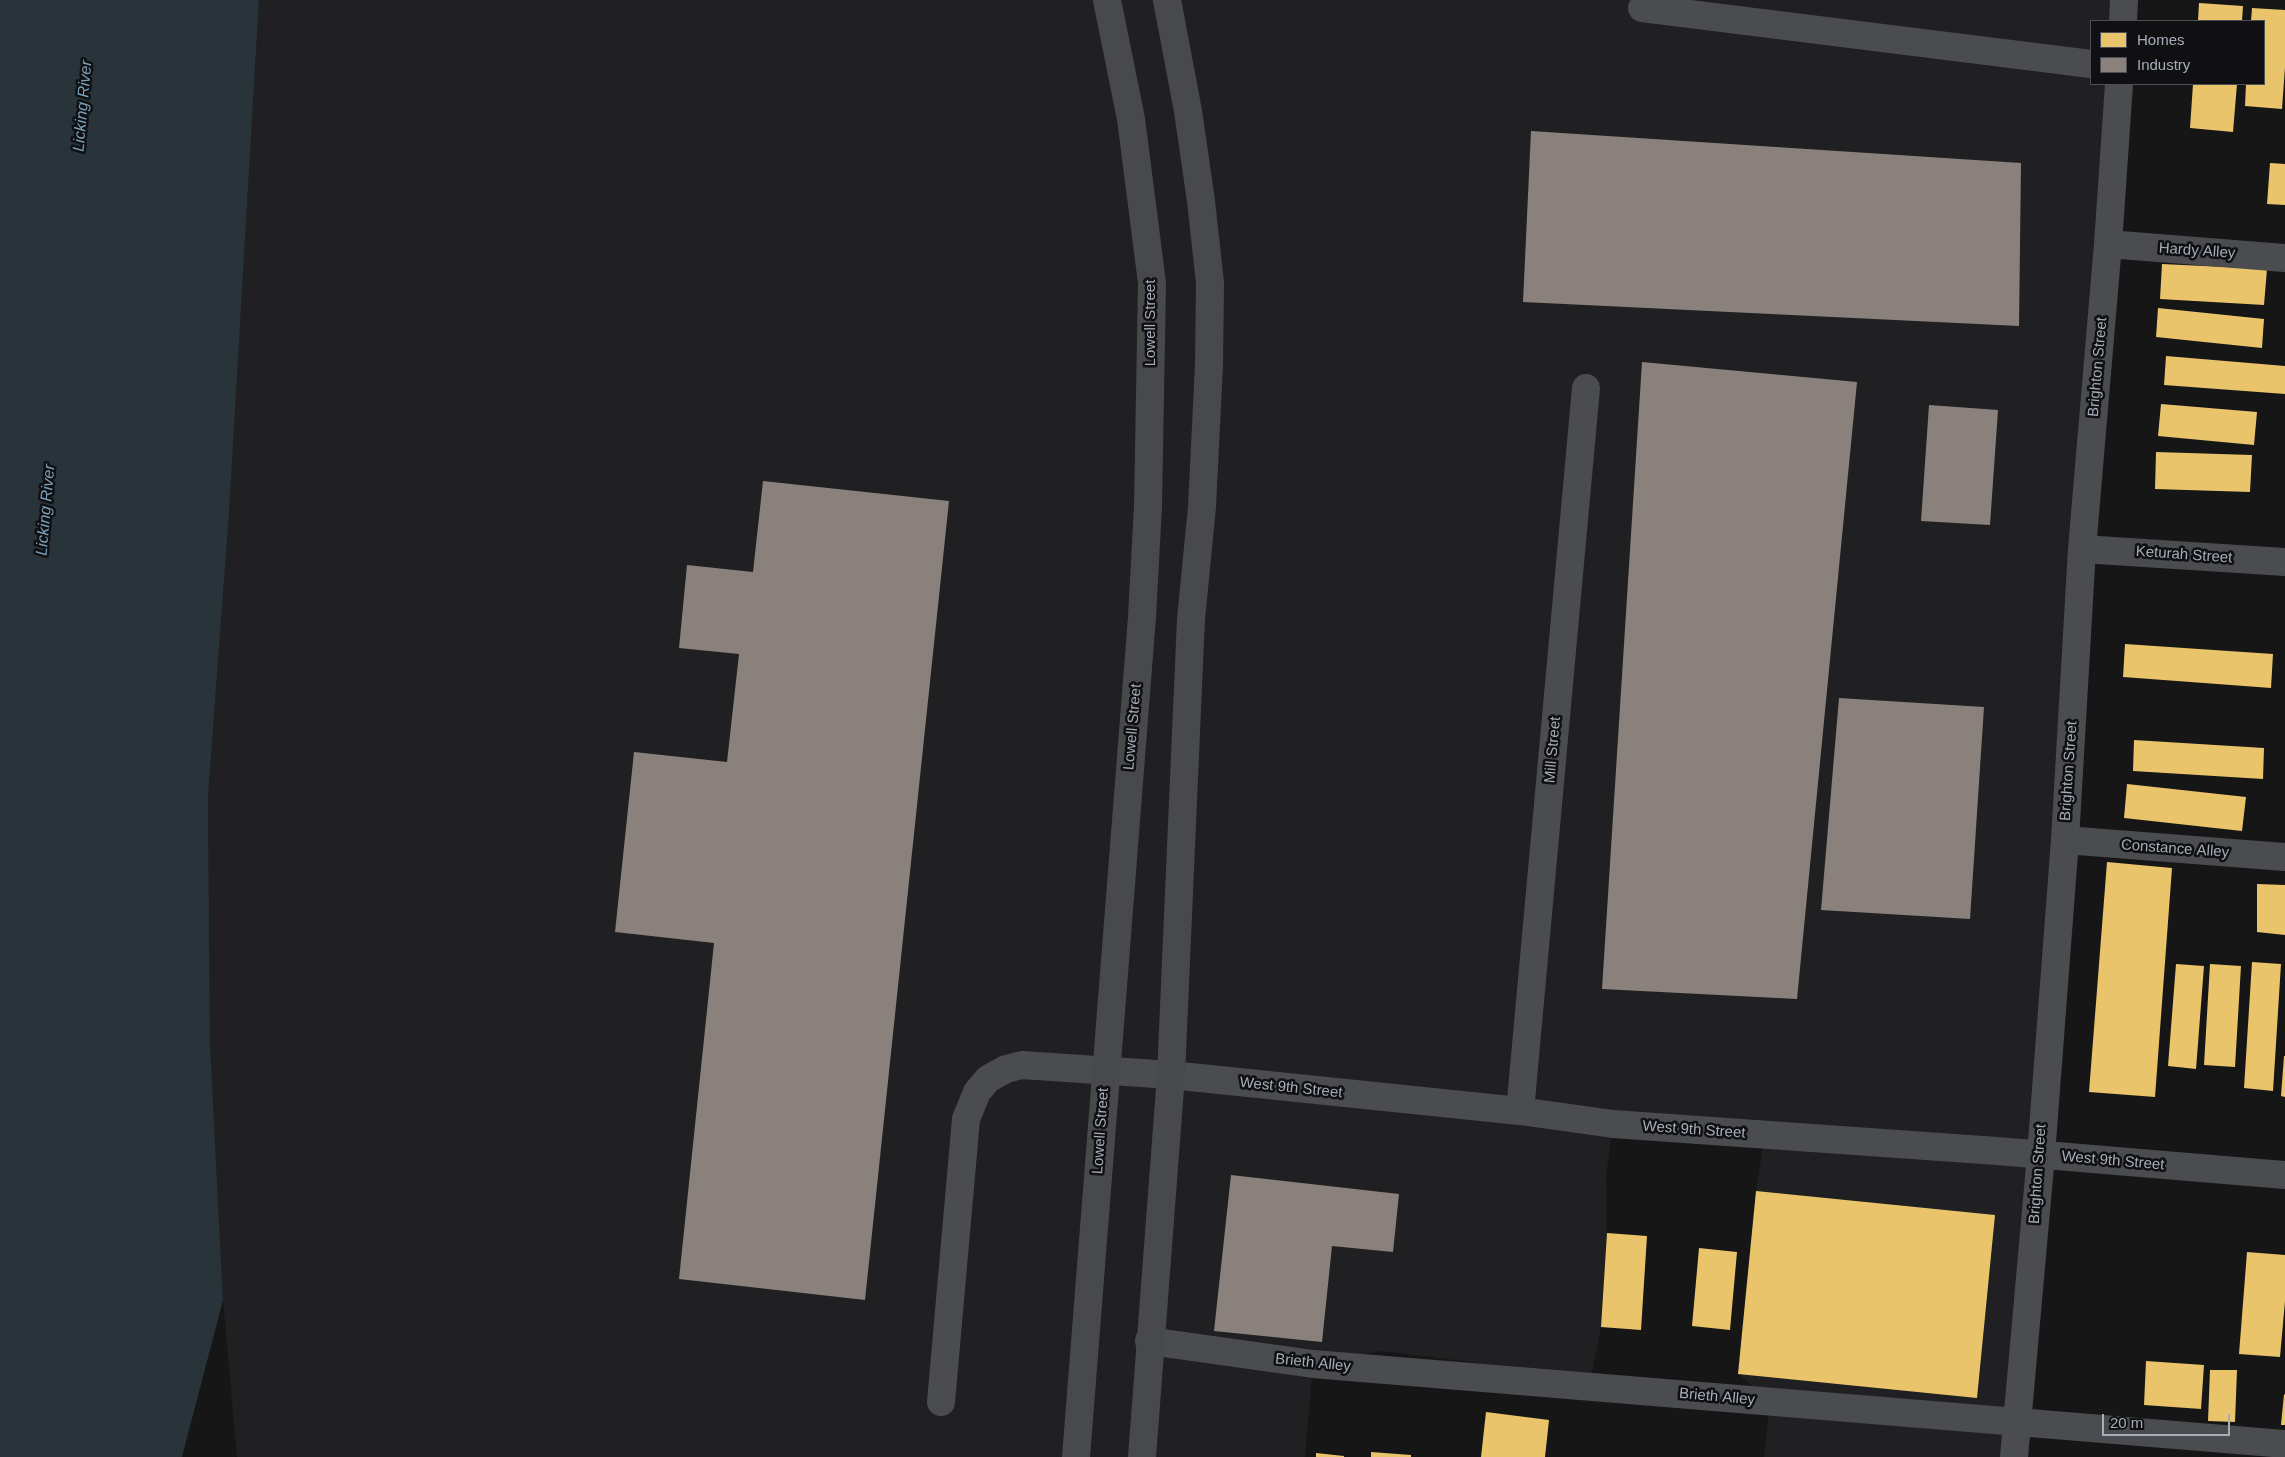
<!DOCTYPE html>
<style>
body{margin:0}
#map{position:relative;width:2285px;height:1457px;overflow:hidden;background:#161617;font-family:Arial,sans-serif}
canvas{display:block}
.legend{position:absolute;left:2090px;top:20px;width:175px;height:65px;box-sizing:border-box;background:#101013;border:1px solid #4c4f55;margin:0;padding:6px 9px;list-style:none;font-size:15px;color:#a6adb9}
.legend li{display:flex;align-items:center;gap:10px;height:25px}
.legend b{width:25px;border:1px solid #4c4f55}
.scale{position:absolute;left:2102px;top:1414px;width:128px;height:22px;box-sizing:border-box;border:2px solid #a6adb9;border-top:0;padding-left:6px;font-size:15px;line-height:18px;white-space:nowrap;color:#a6adb9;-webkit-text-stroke:4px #101013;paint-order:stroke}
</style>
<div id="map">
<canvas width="2285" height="1457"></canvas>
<ul class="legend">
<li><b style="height:14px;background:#e9c46a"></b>Homes</li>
<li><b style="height:14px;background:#8a817c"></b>Industry</li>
</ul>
<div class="scale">20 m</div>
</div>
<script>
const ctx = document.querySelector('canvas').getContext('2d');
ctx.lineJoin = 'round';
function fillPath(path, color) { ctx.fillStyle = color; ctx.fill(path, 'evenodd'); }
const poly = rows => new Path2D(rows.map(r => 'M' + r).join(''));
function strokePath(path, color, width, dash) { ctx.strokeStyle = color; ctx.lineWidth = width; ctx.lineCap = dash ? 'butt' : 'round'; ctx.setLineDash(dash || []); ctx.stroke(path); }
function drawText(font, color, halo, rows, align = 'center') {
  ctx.font = font + ' Arial,sans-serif'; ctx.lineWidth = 5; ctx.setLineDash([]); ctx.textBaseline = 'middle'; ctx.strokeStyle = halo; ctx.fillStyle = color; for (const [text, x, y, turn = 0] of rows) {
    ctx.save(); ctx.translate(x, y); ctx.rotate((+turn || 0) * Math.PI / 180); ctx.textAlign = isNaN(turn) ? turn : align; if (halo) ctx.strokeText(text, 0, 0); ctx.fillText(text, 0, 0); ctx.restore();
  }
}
fillPath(poly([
 [259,0,2124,0,2123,21,2091,21,2091,84,2119,84,2014,1457,1764,1457,1770,1401,1738,1374,1756,1191,1765,1135,1613,1125,1606,1176,1607,1233,1601,1327,1591,1377,1382,1351,1313,1364,1305,1457,237,1457,223,1300,210,1044,208,797,229,514]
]), '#202023');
fillPath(poly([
 [0,0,259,0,229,514,208,797,210,1044,223,1300,182,1457,0,1457]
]), '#28333a');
fillPath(poly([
 [2199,3,2243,6,2242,21,2198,21],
 [2252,8,2285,10,2285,67,2282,109,2245,106,2246,84,2264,84,2264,21,2251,21],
 [2193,84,2237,84,2233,132,2190,128],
 [2270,163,2285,164,2285,205,2267,204],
 [2162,264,2267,269,2264,305,2160,299],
 [2158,308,2264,319,2262,348,2156,337],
 [2166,356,2285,366,2285,394,2164,385],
 [2161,404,2257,412,2254,445,2158,436],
 [2156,452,2252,455,2250,492,2155,489],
 [2125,644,2273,654,2271,688,2123,677],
 [2134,740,2264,748,2263,779,2133,771],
 [2127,784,2246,797,2242,831,2124,818],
 [2107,862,2172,868,2155,1097,2089,1092],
 [2257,884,2285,885,2285,935,2257,932],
 [2252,962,2281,964,2273,1091,2244,1088],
 [2176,964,2204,966,2196,1069,2168,1066],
 [2210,964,2241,966,2235,1067,2204,1065],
 [2284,1056,2285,1056,2285,1097,2281,1096],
 [1756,1191,1995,1215,1977,1398,1738,1374],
 [1607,1233,1647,1236,1641,1330,1601,1327],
 [1699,1248,1737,1252,1730,1330,1692,1326],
 [2247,1252,2285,1255,2285,1301,2280,1357,2239,1354],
 [2146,1361,2204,1365,2201,1409,2144,1405],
 [2210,1370,2237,1370,2235,1422,2208,1421],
 [2284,1394,2285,1395,2285,1425,2281,1425],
 [1486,1412,1549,1420,1545,1457,1481,1457],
 [1371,1452,1411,1455,1411,1457,1371,1457],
 [1316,1453,1344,1456,1344,1457,1316,1457]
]), '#e9c46a');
fillPath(poly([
 [1531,131,2021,163,2019,326,1523,302],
 [1642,362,1857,382,1797,999,1602,989],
 [1929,405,1998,410,1990,525,1921,521],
 [763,481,949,501,865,1300,679,1279,714,943,615,932,634,752,727,762,739,654,679,648,687,565,753,572],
 [1839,698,1984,707,1970,919,1821,910],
 [1231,1175,1399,1194,1393,1252,1332,1246,1322,1342,1214,1331]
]), '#8a817c');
strokePath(poly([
 [1642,8,2091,64],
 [2123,21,2124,0],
 [2108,244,2285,258],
 [2082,549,2285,562],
 [2065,840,2285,857],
 [1520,1111,1586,388],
 [1149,1341,1313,1364,2285,1444],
 [941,1402,966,1119,977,1092,988,1079,1006,1069,1022,1065,1171,1075,1520,1111,1613,1124,1997,1151,2285,1175],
 [2014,1457,2041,1155,2065,840,2082,549,2108,244,2119,84]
]), '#4a4c50', 28);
strokePath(poly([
 [1076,1457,1142,617,1148,506,1152,283,1131,119,1107,0],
 [1142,1457,1171,1075,1191,619,1202,507,1209,365,1210,283,1201,201,1188,111,1167,0]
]), '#48494b', 28);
drawText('15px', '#a6adb9', '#101013', [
 ["Hardy Alley",2197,251,4],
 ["Lowell Street",1151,323,-90],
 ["Brighton Street",2098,367,-85],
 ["Keturah Street",2184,555,4],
 ["Lowell Street",1133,727,-85],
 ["Mill Street",1553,750,-85],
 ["Brighton Street",2069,771,-86],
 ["Constance Alley",2175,849,4],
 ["West 9th Street",1291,1088,6],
 ["West 9th Street",1694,1130,4],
 ["Lowell Street",1101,1131,-86],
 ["West 9th Street",2113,1161,5],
 ["Brighton Street",2038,1174,-86],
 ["Brieth Alley",1313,1363,6],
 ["Brieth Alley",1717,1397,5]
]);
drawText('italic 16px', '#79a0b8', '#101013', [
 ["Licking River",83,106,-85],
 ["Licking River",46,510,-85]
]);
</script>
